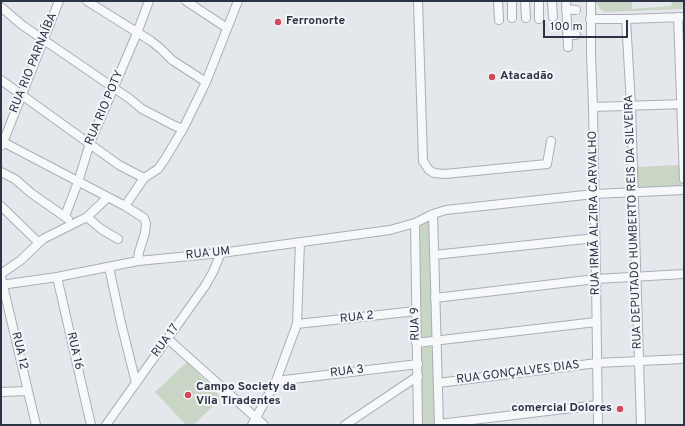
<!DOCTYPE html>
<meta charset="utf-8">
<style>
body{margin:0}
#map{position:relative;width:685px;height:426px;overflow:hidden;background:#e4e7ec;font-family:Overpass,sans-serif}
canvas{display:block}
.frame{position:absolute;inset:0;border:2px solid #2b3445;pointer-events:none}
.scale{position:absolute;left:543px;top:20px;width:85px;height:18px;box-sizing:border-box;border:2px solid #2b3445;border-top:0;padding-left:5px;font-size:12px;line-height:14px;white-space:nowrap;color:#2b3445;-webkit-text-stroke:3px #f4f6f9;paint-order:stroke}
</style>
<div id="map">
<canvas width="685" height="426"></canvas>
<div class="frame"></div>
<div class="scale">100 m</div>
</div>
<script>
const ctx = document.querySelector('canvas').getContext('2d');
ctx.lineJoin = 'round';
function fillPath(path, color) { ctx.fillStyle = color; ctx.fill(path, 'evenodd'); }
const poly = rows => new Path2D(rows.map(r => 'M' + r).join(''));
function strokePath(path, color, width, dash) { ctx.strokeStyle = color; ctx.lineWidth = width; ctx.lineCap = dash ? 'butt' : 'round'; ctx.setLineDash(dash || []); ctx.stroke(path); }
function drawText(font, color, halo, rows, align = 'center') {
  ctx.font = font + ' Overpass,sans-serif'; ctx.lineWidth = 4; ctx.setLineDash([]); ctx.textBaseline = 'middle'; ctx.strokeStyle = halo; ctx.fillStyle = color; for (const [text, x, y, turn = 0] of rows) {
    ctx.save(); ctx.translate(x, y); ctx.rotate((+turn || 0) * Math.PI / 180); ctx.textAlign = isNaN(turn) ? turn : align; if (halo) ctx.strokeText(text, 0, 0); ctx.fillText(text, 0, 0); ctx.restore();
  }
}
fillPath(poly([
 [632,1,632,9,671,6,672,1,684,1,684,9,605,12,600,9,596,2],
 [681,165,682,187,637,190,636,167],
 [430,218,434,338,418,340,416,227],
 [434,346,435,425,421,425,420,348],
 [187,362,222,398,193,425,186,425,155,392]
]), '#c9d6c5');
const minor = poly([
 [87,1,151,41,161,49,172,60,206,82],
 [186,1,227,28],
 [418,1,423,161,429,170,434,173,445,174,547,164,551,141],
 [498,1,499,20],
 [525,1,526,18],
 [539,1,539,19],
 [552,1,553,17],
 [566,1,568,47],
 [591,1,591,54,593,107,596,279,598,425],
 [1,7,22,25,130,99,142,109,175,126,183,129],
 [566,9,576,10],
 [678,17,684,179],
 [512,18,512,1],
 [590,19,626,19,684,17],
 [626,19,631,105,641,425],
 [567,35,576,35],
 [1,80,119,165,144,178],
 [593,107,684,104],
 [3,142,125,206,144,218,146,223,145,233,139,252,138,261],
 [2,145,59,1],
 [1,172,15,179,31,193,68,219],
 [1,206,39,243],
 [125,206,144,178,158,169,165,159,183,129,206,82,238,1],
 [433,214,439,425],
 [65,216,78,182,90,143,137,33,149,1],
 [87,217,101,229,118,239],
 [415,223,418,425],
 [434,255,595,238],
 [109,267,121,323,136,383],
 [1,274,21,260,43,239,87,217,107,198],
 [1,277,36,425],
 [57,277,91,425],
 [1,285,57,277,138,261,221,253,390,230,415,223,433,214,446,210,594,194,684,190],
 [435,298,596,279,684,274],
 [297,324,416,311],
 [168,339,264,425],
 [416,343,596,322],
 [276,381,418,364],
 [438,383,597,363,684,359],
 [1,392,28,391],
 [439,424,598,405],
 [106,425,205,286,213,272,221,253],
 [252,425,276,381,297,324,300,242],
 [345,425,418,376]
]);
strokePath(minor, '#a9aeb7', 10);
strokePath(minor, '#f7f8fa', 8);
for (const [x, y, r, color] of [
 [278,22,4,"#d1495b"],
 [492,77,4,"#d1495b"],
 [188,395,4,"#d1495b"],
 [620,409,4,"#d1495b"]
]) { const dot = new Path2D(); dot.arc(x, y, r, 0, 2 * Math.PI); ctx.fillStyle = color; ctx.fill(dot); strokePath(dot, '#f4f6f9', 1.5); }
drawText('bold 12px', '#2b3445', '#f4f6f9', [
 ["Ferronorte",286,22],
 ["Atacadão",500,77],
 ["Campo Society da",196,388],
 ["Vila Tiradentes",196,402],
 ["comercial Dolores",612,409,"right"]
], 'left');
drawText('12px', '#2b3445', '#f4f6f9', [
 ["RUA RIO PARNAÍBA",34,63,-68],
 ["RUA RIO POTY",105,108,-67],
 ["RUA IRMÃ ALZIRA CARVALHO",595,213,-91],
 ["RUA DEPUTADO HUMBERTO REIS DA SILVEIRA",634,222,-92],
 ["RUA UM",208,254,-6],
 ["RUA 2",357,318,-6],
 ["RUA 9",416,324,-91],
 ["RUA 17",166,341,-54],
 ["RUA 12",19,351,77],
 ["RUA 16",74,351,77],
 ["RUA 3",347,372,-7],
 ["RUA GONÇALVES DIAS",518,373,-7]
]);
</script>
